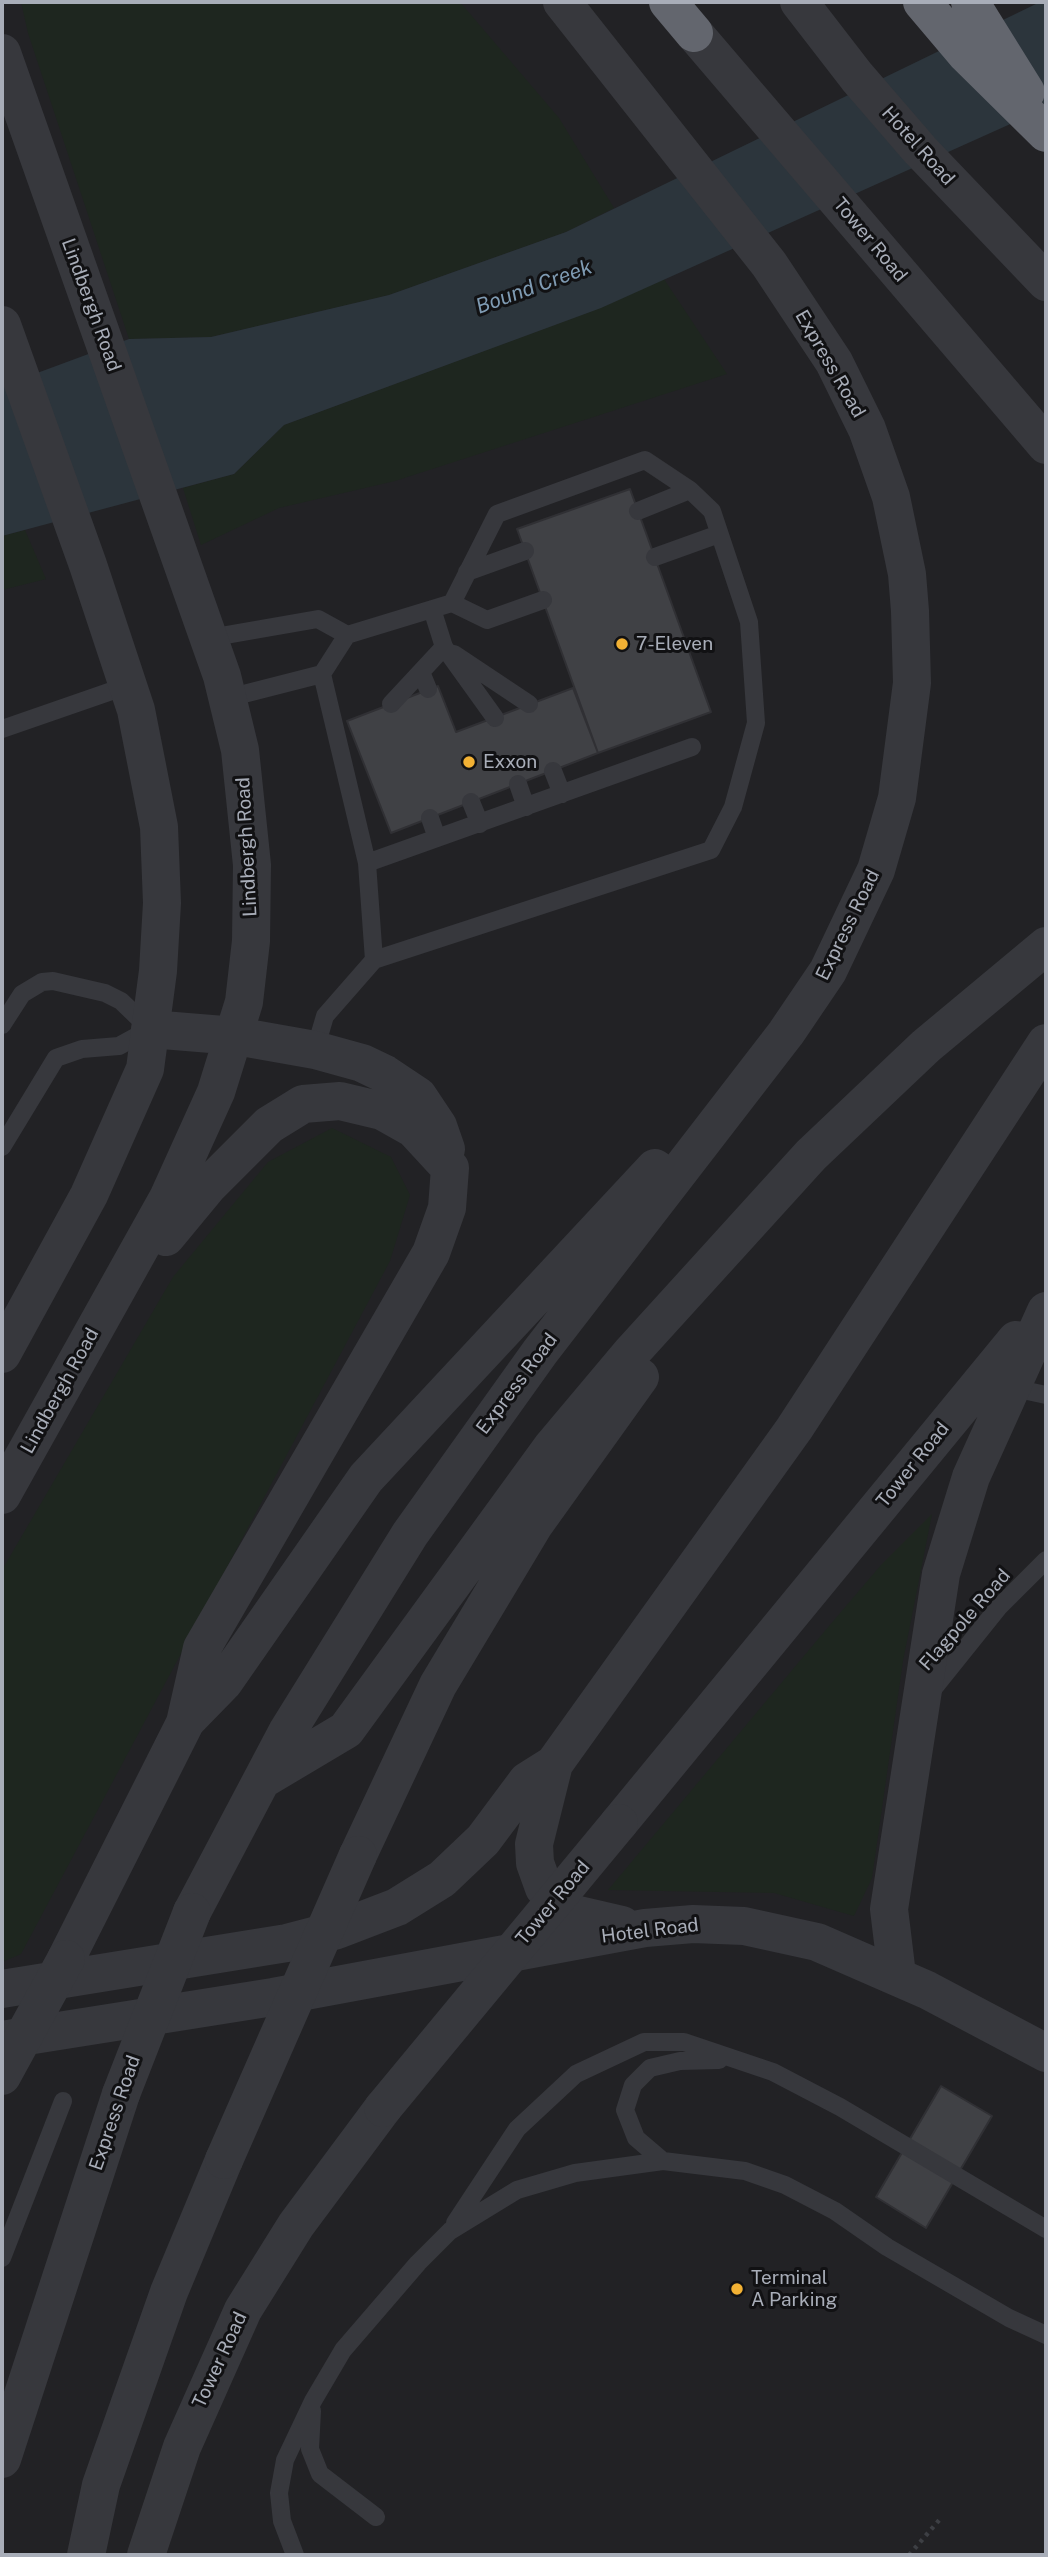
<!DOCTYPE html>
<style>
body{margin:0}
#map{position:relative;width:1048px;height:2557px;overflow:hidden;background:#161618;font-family:"Public Sans",sans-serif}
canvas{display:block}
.frame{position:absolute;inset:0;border:4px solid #a8adb8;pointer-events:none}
</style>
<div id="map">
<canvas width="1048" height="2557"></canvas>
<div class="frame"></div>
</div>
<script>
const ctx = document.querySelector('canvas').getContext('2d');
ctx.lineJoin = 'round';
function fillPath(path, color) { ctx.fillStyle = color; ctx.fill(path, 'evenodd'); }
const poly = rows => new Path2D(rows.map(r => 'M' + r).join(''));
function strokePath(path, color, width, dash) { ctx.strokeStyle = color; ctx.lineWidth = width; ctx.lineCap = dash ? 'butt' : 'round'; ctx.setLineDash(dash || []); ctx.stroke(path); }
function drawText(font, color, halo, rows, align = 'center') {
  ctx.font = font + ' "Public Sans",sans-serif'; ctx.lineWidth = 6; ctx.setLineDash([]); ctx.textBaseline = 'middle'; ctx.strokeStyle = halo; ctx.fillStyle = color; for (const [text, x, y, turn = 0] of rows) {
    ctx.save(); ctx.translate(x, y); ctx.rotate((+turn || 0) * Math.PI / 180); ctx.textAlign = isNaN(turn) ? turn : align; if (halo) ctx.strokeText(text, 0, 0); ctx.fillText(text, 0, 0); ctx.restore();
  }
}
fillPath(poly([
 [2,2,1046,2,1046,2555,2,2555]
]), '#222225');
fillPath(poly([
 [21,2,460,2,559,118,614,208,566,232,389,295,211,337,129,339,28,33],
 [664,279,727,374,395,481,279,508,201,545,183,488,234,474,284,425,600,308],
 [25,530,46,579,2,590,2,536],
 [332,1128,391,1157,410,1195,390,1261,21,1954,2,1962,2,1570,173,1277,268,1162],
 [932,1514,903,1661,872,1878,854,1916,774,1893,608,1890,829,1626,881,1565]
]), '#1e261f');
fillPath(poly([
 [1040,2,1046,2,1046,108,601,308,284,425,234,474,2,536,2,386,129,339,211,337,389,295,566,232]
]), '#2c353c');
const building = poly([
 [630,489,711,712,598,753,517,529,630,489],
 [438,686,456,732,573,688,598,753,391,833,347,721,438,686],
 [941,2086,992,2116,926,2228,876,2197,941,2086]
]);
fillPath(building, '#404145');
strokePath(building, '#303034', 2);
strokePath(poly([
 [909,2555,941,2518]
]), '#3d3f44', 4.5, [3.5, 5]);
strokePath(poly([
 [638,511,690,490],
 [655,557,719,534],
 [467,572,525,551],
 [432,609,444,647,495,718],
 [209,638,318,619,347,635],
 [454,654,529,704],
 [421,672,428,689],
 [322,674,367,863,374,960],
 [228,698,322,674,347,635,452,603,487,620,543,600],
 [391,704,444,647],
 [2,729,129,685],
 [553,771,562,794],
 [518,784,526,807],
 [471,802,480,824],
 [430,818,437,838],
 [367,863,692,747],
 [2,1025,22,994,42,982,53,981,105,993,121,1001,150,1029,119,1046,82,1049,56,1058,2,1147],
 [315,1050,325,1016,374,960,711,850,733,807,756,723,749,622,712,511,690,490,645,460,497,514,452,603],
 [1009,1387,1046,1395],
 [933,1689,998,1608,1046,1560],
 [663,2161,636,2138,625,2110,633,2085,650,2068,680,2061,719,2060],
 [455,2223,517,2129,576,2074,644,2042,684,2042,773,2072,840,2107,1046,2229],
 [2,2258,63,2101],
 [312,2411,310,2449,320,2474,376,2517],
 [295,2555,282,2521,279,2493,285,2460,313,2401,343,2350,418,2263,450,2231,517,2190,575,2173,663,2161,745,2171,785,2185,835,2211,887,2247,1009,2318,1046,2335]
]), '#37383d', 18);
strokePath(poly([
 [799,2,857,77,920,150,1046,282],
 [694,33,1046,445],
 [2,53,222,676,240,750,252,865,251,941,244,1002,216,1092,168,1198,2,1495],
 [2,325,88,565,136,710,159,827,162,903,158,971,145,1069,89,1195,2,1354],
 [150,1029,236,1036,315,1050,362,1063,385,1074,418,1096,438,1126,446,1149],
 [186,1721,224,1682,366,1478,655,1168],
 [554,1764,534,1844,535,1863,544,1888,570,1913,622,1925],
 [262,1780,346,1730,552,1447,631,1353,811,1155,926,1046,1046,946],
 [619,1823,1016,1340],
 [358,1855,438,1685,534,1525,640,1377],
 [192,1912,287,1732,410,1534,540,1352,786,1033,828,971,876,870,897,798,912,683,910,611,907,574,891,497,867,429,834,362,769,264,562,2],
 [66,1959,185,1723,202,1648,431,1253,447,1208,450,1168,414,1129,382,1111,340,1101,303,1104,269,1125,209,1185,166,1237],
 [897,1975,889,1909,941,1574,971,1477,1046,1311],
 [2,1989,287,1943,337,1930,397,1907,442,1879,483,1840,527,1781,554,1764,794,1429,1046,1043],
 [2,2040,273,1997,645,1928,693,1924,744,1926,817,1942,927,1990,1046,2053],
 [2,2459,121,2094],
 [86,2555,101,2485,169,2292,224,2160],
 [146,2555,182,2447,243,2310,296,2225,383,2108]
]), '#37383d', 38);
strokePath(poly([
 [668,2,694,33],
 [922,2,966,54,1046,133],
 [970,2,1026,92]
]), '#63666e', 38);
strokePath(poly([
 [2,2076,66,1959],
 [121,2094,192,1912],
 [383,2108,619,1823],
 [224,2160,358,1855]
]), '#37383d', 38);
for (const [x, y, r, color] of [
 [622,644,7,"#f2b134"],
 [469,762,7,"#f2b134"],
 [737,2289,7,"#f2b134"]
]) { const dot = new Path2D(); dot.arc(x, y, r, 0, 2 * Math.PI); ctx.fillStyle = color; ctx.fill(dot); strokePath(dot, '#111113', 2.5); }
drawText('19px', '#a8adb8', '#111113', [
 ["Hotel Road",918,146,48],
 ["Tower Road",870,240,50],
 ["Lindbergh Road",91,305,70],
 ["Express Road",830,364,60],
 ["Lindbergh Road",247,847,-93],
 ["Express Road",848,925,-64],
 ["Express Road",517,1384,-53],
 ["Lindbergh Road",60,1391,-61],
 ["Tower Road",913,1465,-51],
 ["Flagpole Road",965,1620,-49],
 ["Tower Road",553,1903,-50],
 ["Hotel Road",650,1931,-7],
 ["Express Road",115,2113,-71],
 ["Tower Road",220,2360,-65]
]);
drawText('19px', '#a8adb8', '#111113', [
 ["7-Eleven",636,644],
 ["Exxon",483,762],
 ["Terminal",751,2278],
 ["A Parking",751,2300]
], 'left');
drawText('italic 21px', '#7f9bb3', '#111113', [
 ["Bound Creek",534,287,-20]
]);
</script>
